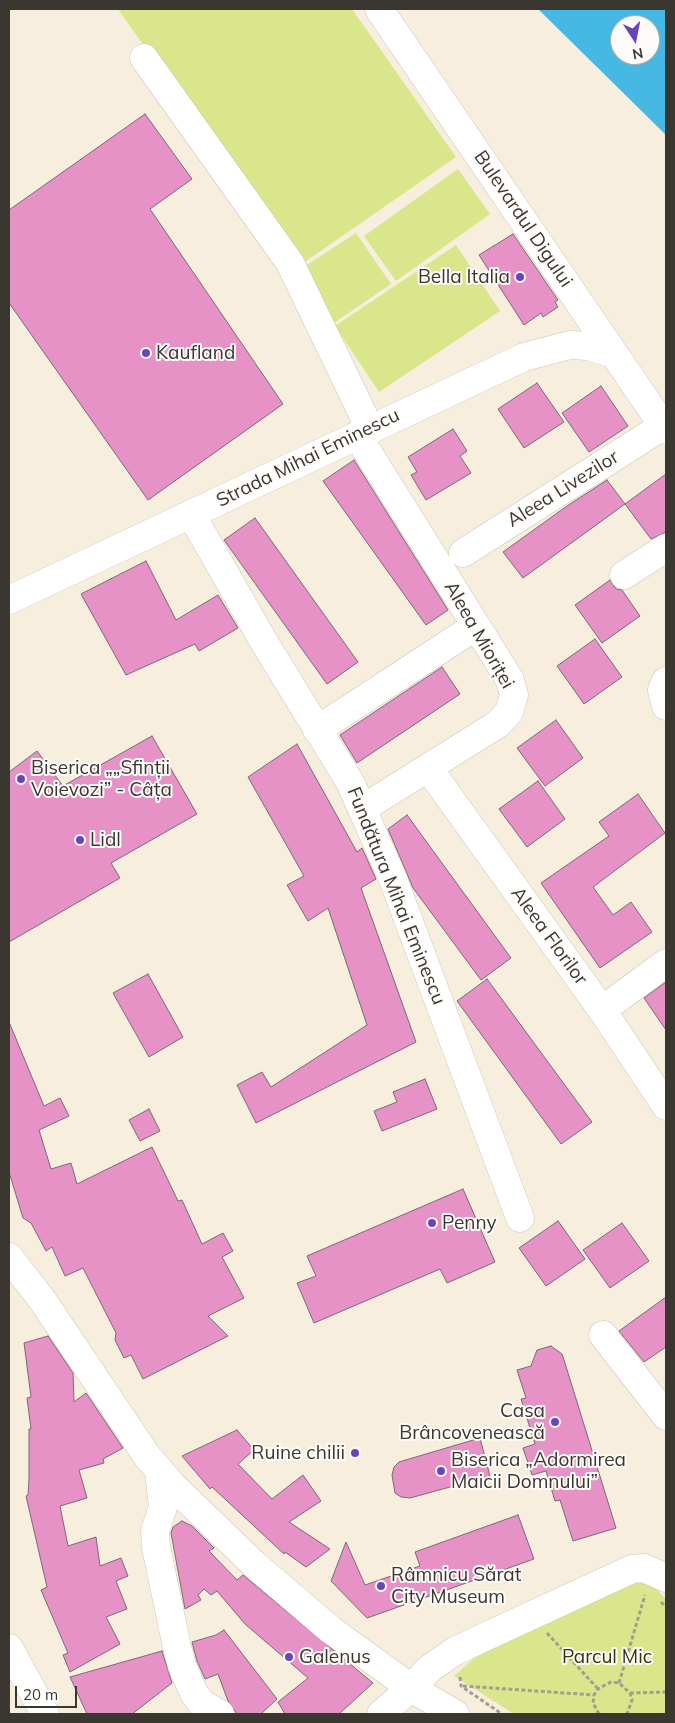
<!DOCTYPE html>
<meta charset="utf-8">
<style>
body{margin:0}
#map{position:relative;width:675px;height:1723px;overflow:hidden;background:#f7eedd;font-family:Mulish,sans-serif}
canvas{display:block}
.frame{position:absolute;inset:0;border:10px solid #3a3630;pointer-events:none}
.north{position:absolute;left:610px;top:15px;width:50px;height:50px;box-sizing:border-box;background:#fefcf9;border:1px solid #b0ada9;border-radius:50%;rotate:169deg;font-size:14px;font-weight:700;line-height:20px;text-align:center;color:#3a3630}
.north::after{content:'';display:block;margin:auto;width:18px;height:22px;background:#6a44bc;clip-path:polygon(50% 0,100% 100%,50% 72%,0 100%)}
.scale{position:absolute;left:15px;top:1686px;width:62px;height:22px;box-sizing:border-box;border:2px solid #3a3630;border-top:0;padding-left:6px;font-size:15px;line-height:18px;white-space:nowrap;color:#3a3630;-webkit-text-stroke:4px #fefcf9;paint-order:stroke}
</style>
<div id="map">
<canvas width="675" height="1723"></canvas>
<div class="frame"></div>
<div class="north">N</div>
<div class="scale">20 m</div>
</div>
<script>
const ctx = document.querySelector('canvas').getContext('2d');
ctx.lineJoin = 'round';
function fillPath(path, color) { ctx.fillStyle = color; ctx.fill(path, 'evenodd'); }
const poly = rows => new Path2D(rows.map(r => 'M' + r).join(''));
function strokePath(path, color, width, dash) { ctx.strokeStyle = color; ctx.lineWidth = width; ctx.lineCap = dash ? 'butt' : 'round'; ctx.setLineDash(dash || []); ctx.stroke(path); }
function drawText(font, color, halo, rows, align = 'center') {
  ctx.font = font + ' Mulish,sans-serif'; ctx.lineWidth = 4; ctx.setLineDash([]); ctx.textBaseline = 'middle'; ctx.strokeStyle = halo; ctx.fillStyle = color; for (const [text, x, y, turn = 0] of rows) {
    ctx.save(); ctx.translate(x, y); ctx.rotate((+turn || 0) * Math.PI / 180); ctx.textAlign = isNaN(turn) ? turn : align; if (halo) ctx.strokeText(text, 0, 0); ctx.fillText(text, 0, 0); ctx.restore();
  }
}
fillPath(poly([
 [118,9,352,9,456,157,299,266],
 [458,169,490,214,396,281,364,236],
 [356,233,391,284,331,325,299,270],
 [456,245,500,311,379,392,335,326],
 [644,1577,666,1599,666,1714,514,1714,454,1676,489,1645]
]), '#dae68b');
fillPath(poly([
 [538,9,666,9,666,135],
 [620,25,650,25,650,55,620,55]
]), '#46b8e4');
const building = poly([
 [145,114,192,179,150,209,283,404,148,500,9,303,9,210,145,114],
 [513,234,558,300,555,302,558,307,543,317,541,313,524,325,479,255,513,234],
 [537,383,564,422,524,448,498,409,537,383],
 [601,386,628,426,589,452,562,413,601,386],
 [453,429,467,451,460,456,471,473,426,500,411,475,417,472,408,457,453,429],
 [354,460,448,610,426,625,323,481,354,460],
 [666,474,666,532,651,539,625,504,666,474],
 [607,480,625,504,523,578,503,552,567,506,607,480],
 [255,518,358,662,327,684,224,540,255,518],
 [146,561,176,620,218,595,238,628,199,651,195,644,126,675,81,594,146,561],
 [610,580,616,589,622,590,640,616,602,643,575,605,610,580],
 [595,639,622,677,584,704,557,666,595,639],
 [442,667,460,694,357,763,340,735,442,667],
 [556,720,583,758,545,786,517,748,556,720],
 [152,736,197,814,111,863,120,878,9,942,9,772,37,751,63,786,152,736],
 [297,744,357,852,362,848,376,879,361,888,416,1042,256,1123,237,1085,262,1072,271,1087,367,1025,328,908,308,921,287,885,304,876,248,777,297,744],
 [538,781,565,819,527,847,499,809,538,781],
 [638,794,665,833,593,887,613,915,631,902,652,932,600,968,541,883,609,836,599,822,638,794],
 [407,815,511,958,481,980,413,888,388,829,407,815],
 [148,974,183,1037,149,1057,113,993,148,974],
 [487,979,592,1122,561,1144,457,1001,487,979],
 [666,982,666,1030,644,998,666,982],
 [9,1022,44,1106,60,1098,69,1116,39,1130,51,1169,71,1163,77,1184,152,1147,178,1201,182,1200,202,1244,223,1233,233,1251,222,1257,244,1298,208,1316,228,1336,143,1379,131,1355,124,1358,115,1340,116,1333,83,1268,65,1276,52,1247,46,1251,31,1223,23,1218,9,1172,9,1022],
 [425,1079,437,1109,382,1131,374,1111,397,1102,393,1092,425,1079],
 [149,1109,160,1131,140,1141,129,1120,149,1109],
 [463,1189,495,1262,447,1283,440,1269,314,1323,297,1283,316,1276,307,1256,463,1189],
 [558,1221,585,1259,546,1286,519,1248,558,1221],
 [622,1223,649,1261,610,1288,583,1250,622,1223],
 [666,1297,666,1347,644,1362,619,1331,666,1297],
 [48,1336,73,1373,74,1402,86,1393,123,1448,103,1459,104,1463,79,1470,87,1498,60,1506,68,1546,96,1537,100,1566,121,1558,128,1576,116,1581,127,1609,106,1617,120,1644,70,1672,63,1655,68,1653,41,1590,47,1587,26,1496,28,1495,29,1479,29,1429,31,1429,27,1398,31,1397,24,1343,48,1336],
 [551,1346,562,1354,564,1360,616,1528,573,1541,560,1500,555,1501,546,1471,532,1475,523,1448,535,1444,521,1399,526,1398,517,1370,531,1366,537,1350,551,1346],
 [237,1430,254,1450,238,1464,272,1499,303,1475,321,1501,289,1522,330,1549,306,1567,285,1552,284,1554,212,1487,210,1489,182,1456,237,1430],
 [480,1438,490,1476,410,1498,401,1497,395,1493,392,1475,394,1467,399,1462,480,1438],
 [518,1515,534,1559,367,1618,331,1581,346,1542,365,1585,420,1566,415,1552,518,1515],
 [182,1521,192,1526,214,1548,209,1551,237,1580,243,1575,373,1683,339,1714,285,1714,278,1702,308,1678,245,1624,217,1591,211,1595,204,1589,198,1595,201,1600,185,1609,171,1533,173,1527,182,1521],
 [224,1630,277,1699,261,1714,237,1714,228,1701,218,1674,205,1679,197,1661,192,1642,216,1635,224,1630],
 [162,1651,172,1683,132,1714,87,1714,70,1677,162,1651]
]);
fillPath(building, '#e692c6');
strokePath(building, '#7a6a73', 1);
const minor = poly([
 [379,9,666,430],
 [144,58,290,263,370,429],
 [357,435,510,680,514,695,509,712,498,724,362,809],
 [191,514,264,642,350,782,362,809,393,879,520,1218],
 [463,553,663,426],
 [624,575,666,548],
 [9,600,524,357,570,345,588,346,614,354],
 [666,681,662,690,666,706],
 [317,730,476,626],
 [429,769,602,1010,666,1106],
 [602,1010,666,963],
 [9,1257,43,1301,147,1456,172,1485,256,1566,331,1630,411,1688,455,1714],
 [603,1335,666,1416],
 [159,1471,163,1507,155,1531,156,1547,177,1647,182,1666,194,1693,201,1703,220,1714],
 [9,1648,45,1714],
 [381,1714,411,1688,429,1669,455,1651,489,1635,632,1569,644,1568,666,1578]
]);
strokePath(minor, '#cdc5b4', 29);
strokePath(poly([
 [661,1602,666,1607],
 [547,1633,598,1689],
 [460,1677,461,1686,502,1714],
 [619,1683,645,1595],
 [463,1686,594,1695],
 [630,1693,666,1692],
 [599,1714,593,1703,594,1695,598,1689,611,1682,619,1683,630,1693,632,1700,627,1714]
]), '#a49d91', 3, [4, 2.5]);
strokePath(minor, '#fff', 28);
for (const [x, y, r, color] of [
 [520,277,5,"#6a44bc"],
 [146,353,5,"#6a44bc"],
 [21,779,5,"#6a44bc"],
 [80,840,5,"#6a44bc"],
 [432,1223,5,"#6a44bc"],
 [555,1422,5,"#6a44bc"],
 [355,1453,5,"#6a44bc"],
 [441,1471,5,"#6a44bc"],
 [381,1586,5,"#6a44bc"],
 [289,1657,5,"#6a44bc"]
]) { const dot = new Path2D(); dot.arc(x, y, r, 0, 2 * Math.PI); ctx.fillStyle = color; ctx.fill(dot); strokePath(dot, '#fefcf9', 2); }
drawText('19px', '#3a3630', '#fefcf9', [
 ["Bulevardul Digului",523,219,56],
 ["Strada Mihai Eminescu",308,458,-26],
 ["Aleea Livezilor",563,489,-32],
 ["Aleea Mioriței",479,635,60],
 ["Fundătura Mihai Eminescu",396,896,68],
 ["Aleea Florilor",549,936,54]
]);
drawText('19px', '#3a3630', '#fefcf9', [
 ["Bella Italia",510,277,"right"],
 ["Kaufland",156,353],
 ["Biserica „„Sfinții",31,768],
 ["Voievozi” - Câța",31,790],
 ["Lidl",90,840],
 ["Penny",442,1223],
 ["Casa",545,1411,"right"],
 ["Brâncovenească",545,1433,"right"],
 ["Ruine chilii",345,1453,"right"],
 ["Biserica „Adormirea",451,1460],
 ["Maicii Domnului”",451,1482],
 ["Râmnicu Sărat",391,1575],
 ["City Museum",391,1597],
 ["Galenus",299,1657]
], 'left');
drawText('19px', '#31350d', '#fefcf9', [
 ["Parcul Mic",607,1657]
]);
</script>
